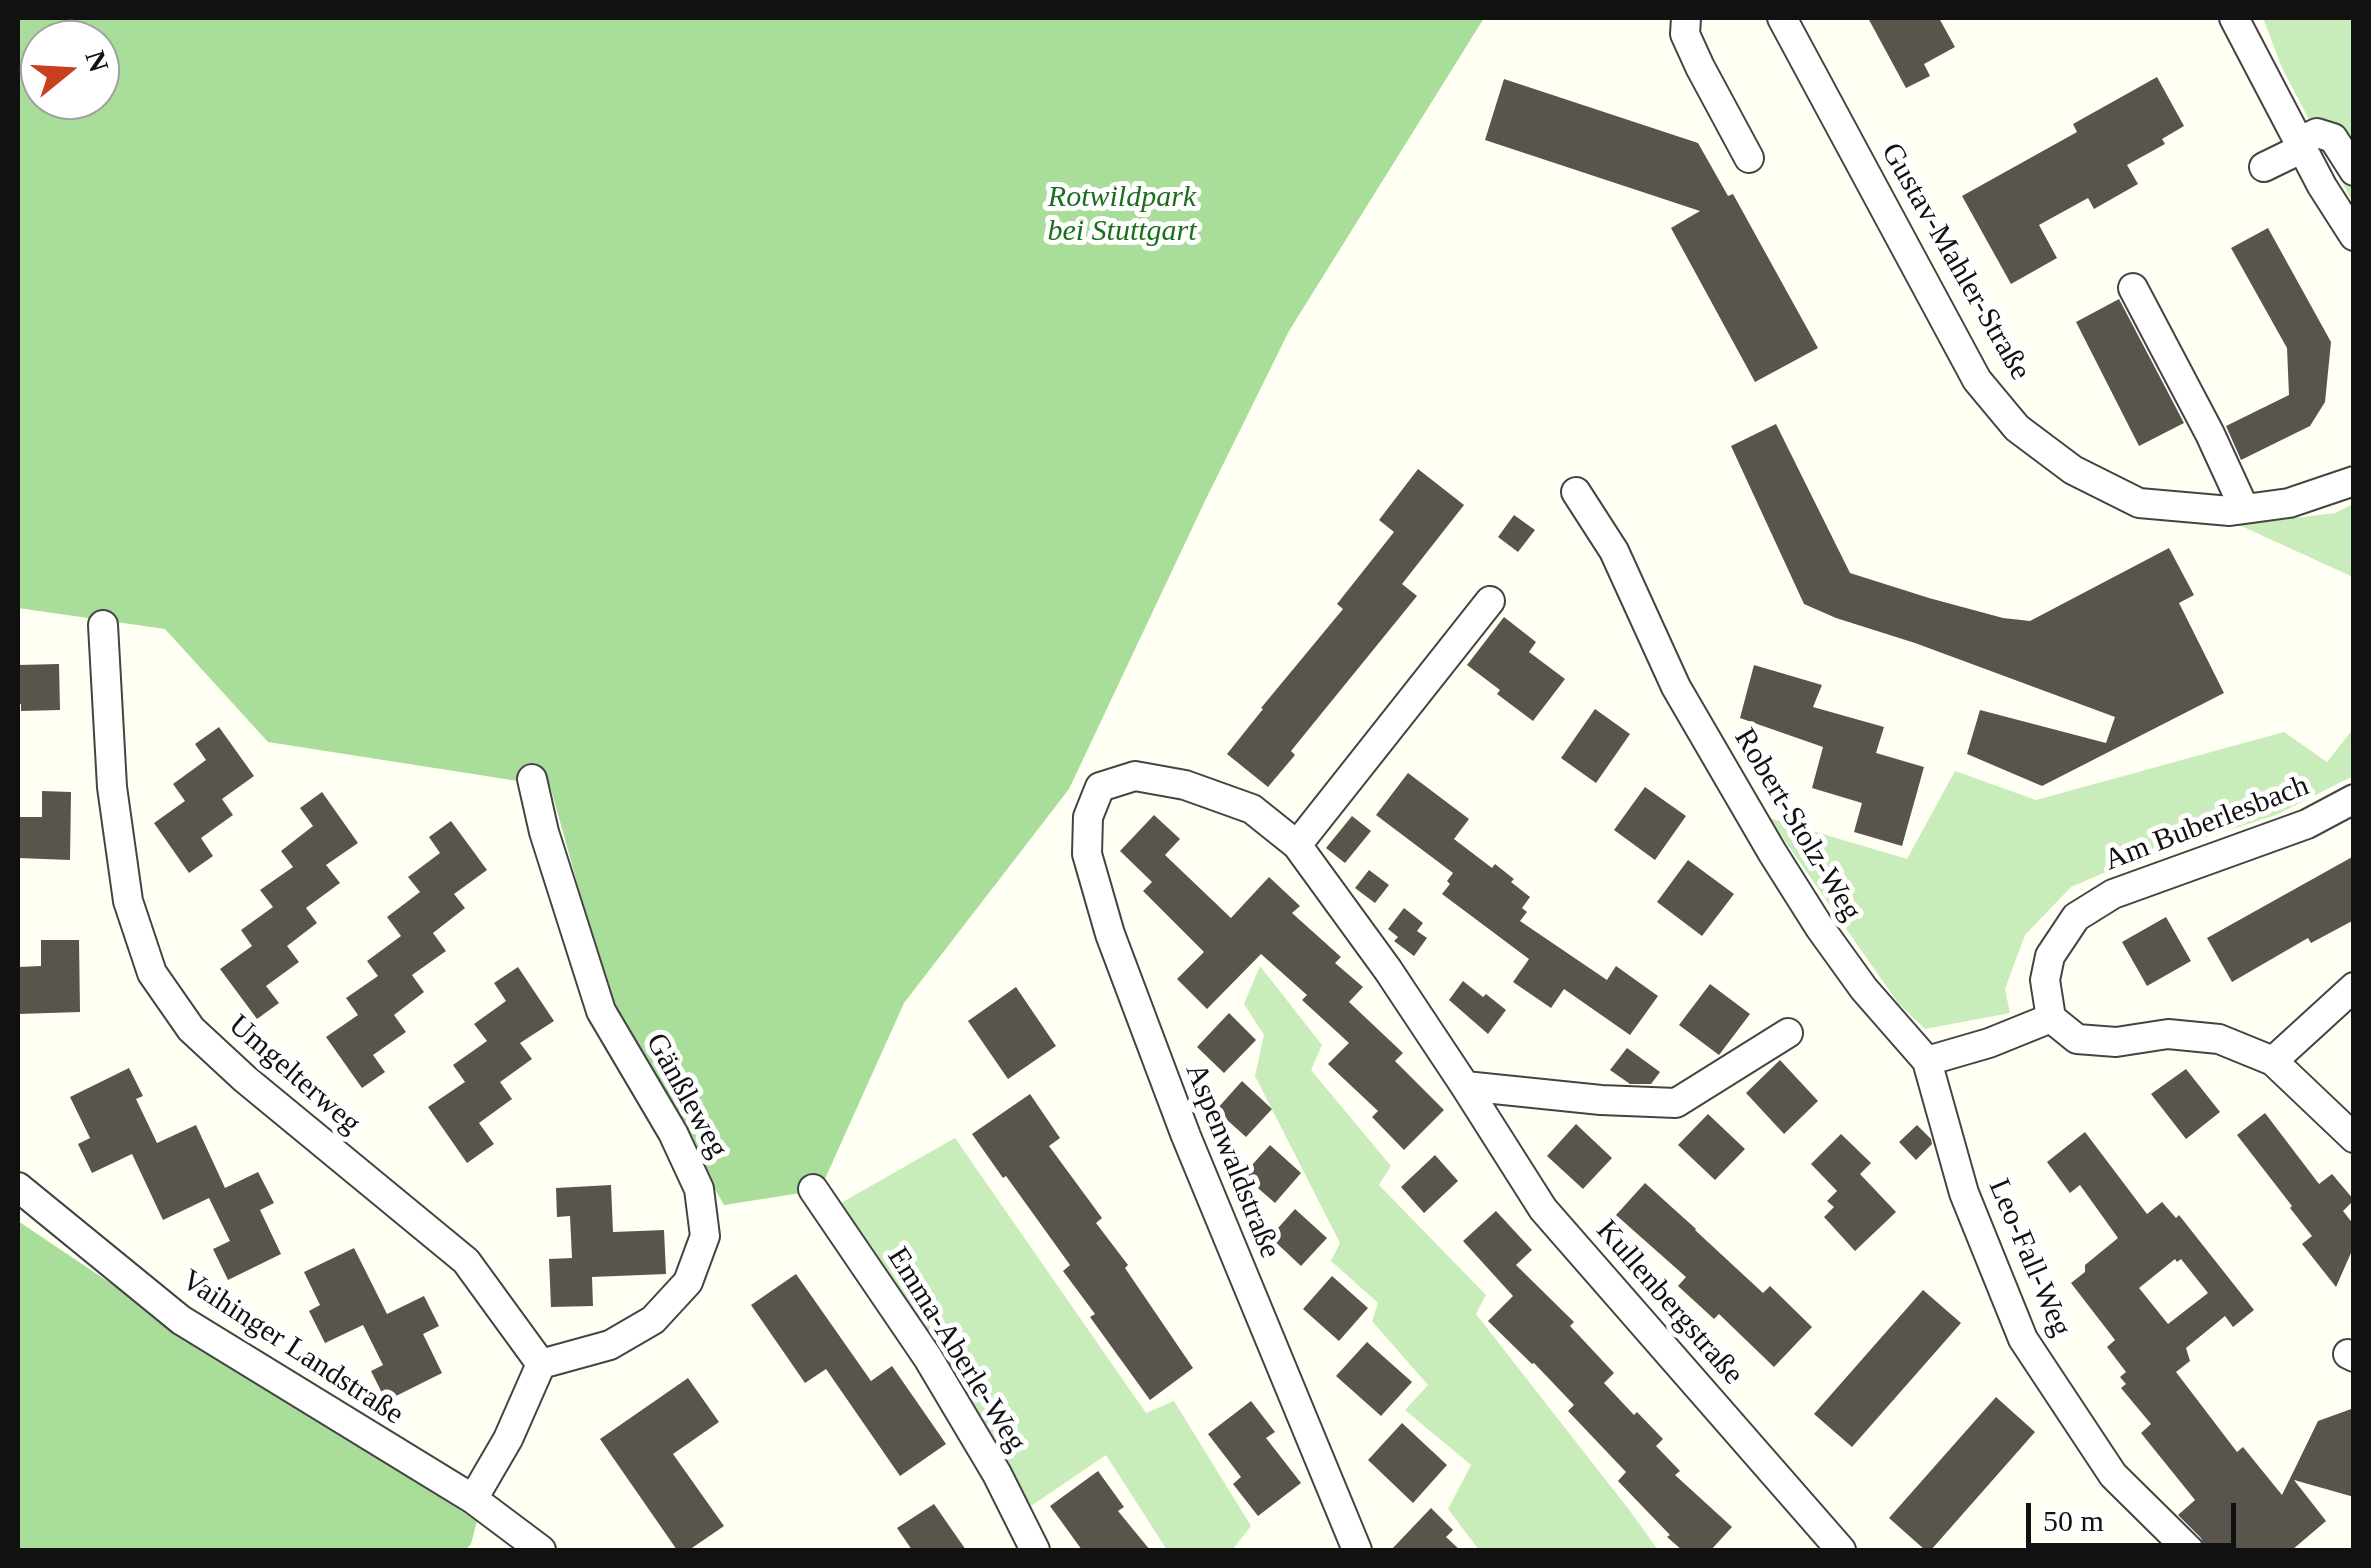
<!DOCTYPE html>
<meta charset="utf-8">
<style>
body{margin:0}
#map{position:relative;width:2371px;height:1568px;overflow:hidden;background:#fffff4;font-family:"Times New Roman",serif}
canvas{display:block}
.frame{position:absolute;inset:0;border:20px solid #111;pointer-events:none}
.north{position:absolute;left:20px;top:20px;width:100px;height:100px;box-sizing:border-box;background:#fff;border:2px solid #a0a0a0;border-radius:50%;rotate:72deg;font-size:28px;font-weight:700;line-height:40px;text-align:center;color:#111}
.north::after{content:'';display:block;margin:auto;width:35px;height:45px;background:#c94020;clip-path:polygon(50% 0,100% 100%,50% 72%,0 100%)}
.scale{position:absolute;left:2026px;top:1503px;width:210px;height:45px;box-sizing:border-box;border:5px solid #111;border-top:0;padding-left:12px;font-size:30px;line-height:35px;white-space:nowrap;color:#111;-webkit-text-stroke:8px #fff;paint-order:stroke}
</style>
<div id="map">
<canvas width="2371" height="1568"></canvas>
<div class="frame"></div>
<div class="north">N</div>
<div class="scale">50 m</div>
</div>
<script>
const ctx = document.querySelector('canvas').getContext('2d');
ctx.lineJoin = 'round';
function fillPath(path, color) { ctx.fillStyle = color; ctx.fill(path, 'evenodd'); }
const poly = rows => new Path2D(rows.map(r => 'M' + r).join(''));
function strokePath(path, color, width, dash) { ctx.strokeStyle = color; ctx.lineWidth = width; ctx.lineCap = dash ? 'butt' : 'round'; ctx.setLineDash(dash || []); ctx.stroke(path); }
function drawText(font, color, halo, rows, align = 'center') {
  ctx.font = font + ' "Times New Roman",serif'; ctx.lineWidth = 10; ctx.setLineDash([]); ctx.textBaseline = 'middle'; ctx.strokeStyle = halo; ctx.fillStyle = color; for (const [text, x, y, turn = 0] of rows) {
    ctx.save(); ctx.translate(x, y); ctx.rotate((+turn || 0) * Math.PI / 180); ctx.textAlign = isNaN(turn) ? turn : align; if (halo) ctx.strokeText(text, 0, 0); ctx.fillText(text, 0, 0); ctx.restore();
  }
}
fillPath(poly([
 [2263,18,2353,18,2353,203,2282,68],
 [2353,504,2353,577,2239,525,2335,513],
 [2353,729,2353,776,2276,815,2131,861,2071,887,2025,935,2005,989,2010,1013,1925,1029,1898,1003,1769,818,1907,859,1955,771,2036,800,2284,732,2327,762],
 [1260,966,1322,1045,1311,1070,1391,1166,1379,1185,1486,1295,1476,1314,1630,1511,1658,1550,1479,1550,1448,1509,1471,1465,1405,1410,1428,1385,1372,1321,1378,1303,1331,1261,1340,1243,1255,1076,1264,1035,1244,1004],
 [955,1138,1146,1413,1174,1401,1251,1526,1232,1550,1167,1550,1106,1455,1031,1506,841,1203]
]), '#c9ecbb');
fillPath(poly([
 [18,18,1484,18,1289,331,1204,503,1069,789,904,1003,820,1190,724,1205,613,1011,550,786,268,742,165,629,18,608],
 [40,40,100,40,100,100,40,100],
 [18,1221,247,1375,477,1521,471,1544,465,1550,18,1550]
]), '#a8de99');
fillPath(poly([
 [1868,18,1939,18,1955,47,1924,64,1930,76,1906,88],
 [2157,77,2184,126,2162,139,2165,144,2127,165,2138,184,2094,209,2088,198,2039,225,2057,258,2011,284,1962,196,2077,132,2073,124],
 [1504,79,1698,143,1728,196,1733,194,1818,348,1755,382,1671,228,1700,211,1485,140],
 [2268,228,2331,342,2325,402,2310,426,2241,460,2226,426,2289,395,2287,348,2231,248],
 [2119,299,2184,423,2139,446,2076,322],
 [1776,424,1850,573,1929,598,2003,618,2030,621,2169,548,2194,595,2179,603,2224,693,2042,786,1967,754,1980,710,2106,743,2115,717,1915,643,1836,618,1804,604,1731,446],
 [1418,469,1464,505,1402,584,1417,596,1291,751,1295,755,1268,787,1227,754,1263,709,1261,708,1343,609,1337,604,1394,532,1379,520],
 [1514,515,1535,530,1518,552,1498,537],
 [1504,617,1536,642,1529,652,1565,679,1533,721,1497,694,1500,690,1467,665],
 [59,664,60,710,21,711,21,704,18,704,18,665],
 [1754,665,1822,685,1813,707,1884,727,1876,753,1924,767,1902,846,1854,832,1862,803,1812,788,1823,747,1740,718],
 [1595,709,1630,734,1596,783,1561,758],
 [219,727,254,776,222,799,233,815,201,838,213,856,189,873,154,823,185,801,173,784,206,760,195,744],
 [1408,773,1469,819,1454,839,1492,868,1495,864,1514,879,1511,882,1530,897,1522,908,1527,912,1520,921,1607,980,1616,966,1658,996,1630,1035,1564,989,1551,1008,1513,982,1529,959,1442,894,1450,884,1447,881,1453,873,1376,815],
 [1645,787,1686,816,1655,860,1614,830],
 [42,791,71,792,70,860,18,858,18,817,42,817],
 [322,792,358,843,326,865,340,883,306,908,317,923,287,946,299,962,266,986,279,1003,257,1019,220,969,252,946,241,930,273,907,260,890,293,867,281,851,313,826,300,808],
 [1154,815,1180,839,1165,855,1231,918,1269,877,1300,906,1292,913,1341,957,1335,963,1363,987,1349,1002,1403,1053,1395,1061,1444,1110,1404,1150,1372,1117,1378,1111,1328,1064,1349,1043,1302,1000,1307,995,1261,954,1207,1009,1177,979,1204,952,1143,891,1152,882,1120,851],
 [1352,816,1371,831,1345,863,1326,848],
 [451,821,487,870,454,894,465,908,433,933,446,951,412,975,424,992,394,1015,406,1032,373,1055,385,1072,362,1088,326,1037,358,1015,346,998,378,976,367,961,401,936,387,917,420,892,408,877,440,853,429,837],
 [2354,856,2354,920,2311,943,2308,938,2232,982,2207,938],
 [1688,860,1734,894,1702,936,1657,902],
 [1369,870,1389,885,1375,903,1355,888],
 [1404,908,1423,923,1417,931,1427,938,1414,956,1394,941,1398,937,1388,929],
 [2166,917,2191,961,2147,986,2122,942],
 [41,940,79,940,80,1012,18,1014,18,967,41,966],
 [518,967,554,1021,520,1043,532,1059,500,1082,512,1099,479,1123,494,1144,467,1163,428,1107,465,1082,453,1065,487,1041,474,1024,506,1001,494,983],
 [1463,981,1483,997,1486,994,1506,1010,1488,1034,1449,1000],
 [1710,984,1750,1014,1719,1055,1679,1025],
 [1016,987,1056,1046,1008,1079,968,1021],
 [1229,1013,1256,1040,1224,1073,1197,1047],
 [1627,1048,1660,1072,1651,1084,1630,1084,1610,1070],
 [1780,1060,1818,1101,1784,1134,1746,1093],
 [129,1068,143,1096,136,1099,157,1143,196,1125,225,1188,258,1172,274,1203,260,1210,281,1254,228,1280,213,1249,230,1241,209,1198,163,1220,132,1154,92,1173,78,1144,90,1138,70,1097],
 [2186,1069,2220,1112,2186,1139,2151,1094],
 [1242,1081,1272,1109,1246,1137,1216,1110],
 [1030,1094,1060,1138,1049,1146,1102,1218,1096,1223,1128,1265,1125,1268,1193,1368,1150,1400,1090,1317,1095,1314,1063,1271,1070,1265,1006,1176,1003,1178,972,1134],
 [2265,1113,2319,1184,2332,1174,2354,1200,2343,1211,2354,1225,2354,1246,2336,1287,2302,1244,2312,1236,2290,1208,2292,1206,2237,1135],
 [1708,1114,1745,1149,1715,1180,1678,1145],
 [1576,1124,1612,1158,1583,1189,1547,1156],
 [1917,1125,1931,1139,1932,1144,1916,1160,1899,1142],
 [2085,1132,2147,1214,2162,1202,2176,1218,2179,1215,2254,1310,2233,1327,2225,1316,2186,1348,2190,1361,2176,1372,2237,1452,2243,1447,2282,1495,2318,1421,2354,1408,2354,1497,2294,1480,2326,1521,2292,1550,2206,1550,2201,1538,2178,1515,2195,1500,2141,1433,2151,1424,2121,1388,2126,1384,2120,1377,2126,1372,2107,1347,2115,1340,2071,1283,2085,1272,2085,1265,2118,1238,2080,1185,2070,1193,2047,1162],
 [2175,1259,2177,1262,2181,1259,2208,1293,2168,1324,2139,1288],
 [1841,1134,1871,1163,1860,1174,1896,1212,1855,1251,1824,1217,1834,1207,1827,1201,1837,1191,1811,1164],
 [1270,1145,1301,1173,1275,1203,1243,1175],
 [1435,1155,1458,1181,1424,1213,1401,1187],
 [1645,1183,1696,1229,1695,1230,1763,1293,1770,1286,1812,1327,1774,1367,1719,1314,1714,1319,1678,1286,1686,1277,1616,1215],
 [611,1185,613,1232,664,1230,666,1274,592,1277,593,1306,551,1307,549,1259,572,1258,570,1216,557,1217,556,1188],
 [1295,1209,1327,1238,1301,1266,1270,1237],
 [1496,1211,1532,1250,1516,1265,1574,1322,1570,1326,1614,1373,1604,1383,1634,1415,1637,1412,1663,1439,1656,1446,1680,1471,1675,1475,1732,1527,1711,1550,1682,1550,1667,1537,1670,1535,1618,1481,1626,1472,1568,1411,1574,1405,1534,1363,1532,1364,1488,1321,1513,1296,1463,1241],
 [354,1248,387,1314,424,1296,439,1326,423,1334,442,1373,386,1401,371,1371,383,1365,363,1325,325,1343,309,1311,320,1305,304,1272],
 [796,1274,871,1381,892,1366,946,1444,900,1476,826,1369,805,1383,751,1305],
 [1332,1276,1368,1308,1339,1341,1303,1309],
 [1923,1290,1961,1323,1852,1447,1814,1414],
 [1367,1342,1412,1382,1381,1416,1336,1376],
 [688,1378,719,1422,673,1454,724,1526,689,1550,677,1550,600,1439],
 [1996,1397,2035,1432,1931,1550,1925,1550,1889,1518],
 [1251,1401,1275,1432,1266,1438,1301,1483,1258,1516,1233,1484,1241,1477,1208,1434],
 [1402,1423,1447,1465,1413,1503,1368,1460],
 [1098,1471,1124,1507,1118,1511,1150,1550,1082,1550,1050,1506],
 [934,1504,966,1550,912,1550,897,1528],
 [1431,1508,1453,1530,1446,1537,1460,1550,1391,1550]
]), '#5a554c');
const minor = poly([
 [1686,18,1685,34,1700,67,1749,158],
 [1782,18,1977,380,2017,428,2073,470,2139,503,2230,511,2289,503,2354,481],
 [2234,18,2322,186,2354,236],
 [2300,141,2317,133,2333,138,2354,171],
 [2264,167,2303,148],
 [2133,288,2210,434,2244,508],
 [1576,492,1614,551,1676,687,1772,852,1820,928,1864,989,1927,1061,1964,1193,2023,1339,2113,1475,2189,1550],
 [103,625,112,787,128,901,152,973,191,1029,245,1079,466,1261,541,1364],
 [532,779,544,832,601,1011,673,1133,699,1189,705,1236,688,1282,653,1320,610,1345,541,1364],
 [1297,845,1490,601],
 [2051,1018,2045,980,2050,956,2076,917,2113,894,2307,824,2354,799],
 [2051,1018,2077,1039,2116,1042,2168,1034,2219,1039,2273,1061,2354,1138],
 [1927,1061,1989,1043,2051,1018],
 [2273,1061,2354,987],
 [1465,1086,1601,1100,1676,1103,1788,1033],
 [18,1187,181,1320,473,1499,541,1550],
 [813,1189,928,1358,997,1474,1035,1550],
 [2348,1354,2354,1357],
 [473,1499,508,1439,541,1364],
 [1357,1550,1186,1136,1110,934,1087,854,1088,817,1100,787,1135,776,1185,785,1252,809,1297,845,1388,970,1465,1086,1543,1209,1841,1550]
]);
strokePath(minor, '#444', 32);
strokePath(minor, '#fff', 28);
drawText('italic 30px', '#1c6d1e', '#fff', [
 ["Rotwildpark",1122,198],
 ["bei Stuttgart",1122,232]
]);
drawText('30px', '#111', '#fff', [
 ["Gustav-Mahler-Straße",1955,262,60],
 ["Am Buberlesbach",2207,824,-21],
 ["Robert-Stolz-Weg",1797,825,59],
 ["Umgelterweg",294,1075,41],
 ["Gänßleweg",686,1096,61],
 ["Aspenwaldstraße",1232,1161,68],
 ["Leo-Fall-Weg",2029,1258,67],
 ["Kullenbergstraße",1669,1303,49],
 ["Vaihinger Landstraße",292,1348,33],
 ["Emma-Aberle-Weg",956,1350,58]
]);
</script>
